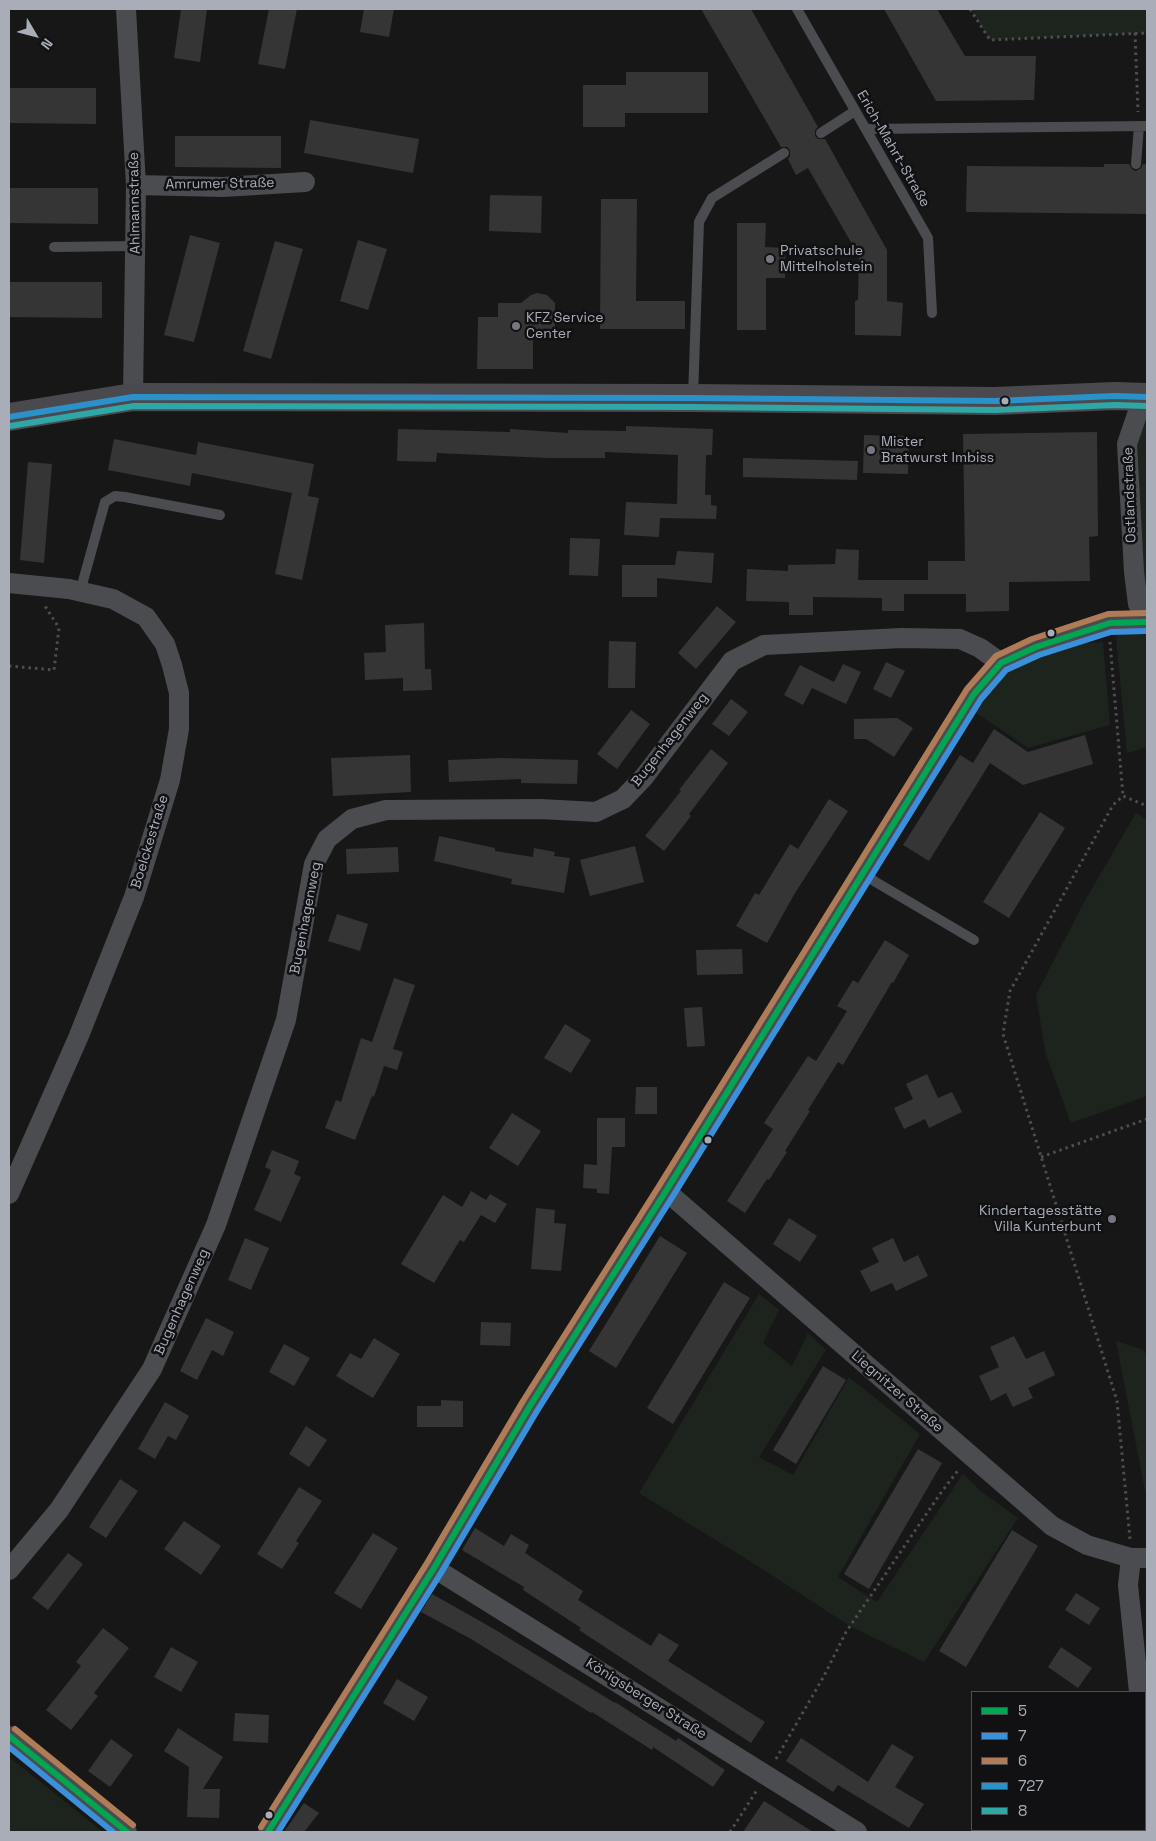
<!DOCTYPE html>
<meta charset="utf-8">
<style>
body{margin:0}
#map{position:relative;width:1156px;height:1841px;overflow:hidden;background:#171717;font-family:"Space Grotesk",sans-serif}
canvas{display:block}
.frame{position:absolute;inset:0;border:10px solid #a8adb8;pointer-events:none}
.legend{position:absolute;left:971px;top:1691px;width:175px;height:140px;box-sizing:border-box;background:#111113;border:1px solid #4d4f55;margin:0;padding:6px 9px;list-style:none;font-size:15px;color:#a8adb8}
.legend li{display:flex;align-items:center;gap:10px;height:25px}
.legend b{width:25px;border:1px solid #4d4f55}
.north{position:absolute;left:10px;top:10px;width:50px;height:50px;-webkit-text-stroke:4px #111113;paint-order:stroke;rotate:127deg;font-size:14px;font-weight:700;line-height:20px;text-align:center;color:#a8adb8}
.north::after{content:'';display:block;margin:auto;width:18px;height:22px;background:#a8adb8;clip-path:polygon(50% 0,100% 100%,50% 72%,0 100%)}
</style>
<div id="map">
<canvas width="1156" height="1841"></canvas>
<div class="frame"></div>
<ul class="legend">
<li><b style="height:6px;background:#00a651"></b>5</li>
<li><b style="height:6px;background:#3a90db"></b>7</li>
<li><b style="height:6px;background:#b07c57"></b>6</li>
<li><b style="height:6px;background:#2b91c9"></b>727</li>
<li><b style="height:6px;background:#2fa7a7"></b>8</li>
</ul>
<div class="north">N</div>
</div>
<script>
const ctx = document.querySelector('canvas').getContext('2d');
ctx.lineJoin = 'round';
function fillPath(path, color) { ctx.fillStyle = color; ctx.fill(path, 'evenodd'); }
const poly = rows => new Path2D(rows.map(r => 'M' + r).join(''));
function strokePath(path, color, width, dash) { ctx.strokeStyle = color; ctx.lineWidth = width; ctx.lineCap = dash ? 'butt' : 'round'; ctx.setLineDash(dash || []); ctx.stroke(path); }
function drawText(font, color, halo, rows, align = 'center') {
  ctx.font = font + ' "Space Grotesk",sans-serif'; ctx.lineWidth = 5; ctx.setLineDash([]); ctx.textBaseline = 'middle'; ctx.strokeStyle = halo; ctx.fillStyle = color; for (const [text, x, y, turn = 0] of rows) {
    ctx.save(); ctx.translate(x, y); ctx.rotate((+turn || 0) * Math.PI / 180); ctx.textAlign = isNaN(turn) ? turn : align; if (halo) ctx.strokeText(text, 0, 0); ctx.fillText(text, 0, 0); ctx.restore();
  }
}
fillPath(poly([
 [970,9,1147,9,1147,33,990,40],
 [1142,401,1147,426,1147,615,1127,446],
 [1122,633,1147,635,1147,747,1127,753,1116,637],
 [1103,642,1110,725,1028,748,975,712,990,685,1020,664,1064,645],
 [1136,813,1147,820,1147,1096,1071,1123,1046,1055,1036,995,1083,904],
 [759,1294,779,1310,763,1343,792,1366,808,1333,826,1350,759,1457,793,1475,849,1377,920,1434,838,1577,877,1602,963,1474,982,1492,1018,1518,924,1662,850,1626,756,1565,639,1493],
 [1116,1341,1144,1350,1147,1358,1147,1501],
 [9,1757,103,1832,9,1832]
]), '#1d241e');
fillPath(poly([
 [181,9,207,9,200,62,174,58],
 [269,9,297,9,285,69,258,64],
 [364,9,394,9,389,37,360,32],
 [701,9,751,9,818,127,815,130,815,136,818,139,825,139,887,250,887,301,903,303,901,336,855,335,855,301,858,300,859,256,808,168,796,175,788,159,790,156,790,150,787,147,781,147],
 [884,9,937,9,965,56,1036,56,1034,100,936,101],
 [626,72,708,72,708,113,625,113,625,127,583,127,583,85,626,85],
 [9,88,96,88,96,124,9,123],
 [310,120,419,139,413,173,304,153],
 [175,136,281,136,281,168,175,167],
 [1104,164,1129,164,1132,169,1136,171,1141,168,1143,164,1147,164,1147,214,966,212,967,166,1104,167],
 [9,188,98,188,98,224,9,223],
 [490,195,542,196,541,233,489,231],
 [601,199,637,199,636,301,685,301,685,329,600,329],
 [737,223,766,223,765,247,785,248,785,278,766,278,766,330,737,330],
 [190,235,220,243,194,342,164,335],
 [358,240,387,249,368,310,340,301],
 [275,241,303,249,271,359,243,351],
 [9,282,102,282,102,318,9,317],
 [537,293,547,295,555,303,555,336,533,336,533,369,477,369,478,317,498,317,498,303,521,303,531,295],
 [626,426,713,429,712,455,706,455,705,495,711,495,711,505,717,506,716,519,660,518,659,537,624,535,626,502,677,504,678,455,605,452,605,458,548,458,437,453,436,462,397,461,398,429,510,432,510,429,568,433,568,430,626,431],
 [1097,432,1098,536,1089,537,1090,581,1009,582,1009,611,966,612,966,594,904,594,904,611,882,611,882,598,813,597,813,615,789,615,789,602,746,601,747,569,788,571,788,565,835,564,836,549,859,550,858,580,928,580,928,561,965,561,963,434],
 [864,435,909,436,908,474,863,473],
 [114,439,196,455,198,442,314,464,308,496,319,498,302,580,275,574,292,493,192,473,190,486,108,470],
 [743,458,858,461,857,480,743,477],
 [28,462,52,464,44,563,20,560],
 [570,538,600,539,598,576,569,575],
 [677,551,714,553,712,583,657,578,657,597,622,597,622,565,675,565],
 [717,606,736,622,696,669,678,653],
 [424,623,425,669,431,669,432,690,403,691,403,678,365,680,364,653,386,652,385,625],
 [609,641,636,642,635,688,608,688],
 [886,662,905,671,891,698,873,689],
 [843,664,861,672,846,704,812,688,803,705,784,695,800,665,834,682],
 [731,699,748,712,729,736,712,724],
 [631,710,650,724,617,769,597,754],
 [897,718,913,728,894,757,866,739,854,739,854,719],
 [994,729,1028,752,1085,735,1093,764,1023,785,990,763,929,861,903,845,960,755,973,763],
 [711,749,728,763,689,814,691,816,664,851,645,836,681,791,679,790],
 [410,755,411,792,333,796,331,758],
 [500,758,578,760,577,784,521,783,521,779,449,782,448,760],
 [829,799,848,811,795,893,767,943,736,926,755,893,759,895,790,844,798,849],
 [1040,812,1065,828,1009,918,983,902],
 [439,836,495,848,495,851,533,857,534,848,555,852,554,856,570,858,564,893,511,884,512,879,434,861],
 [635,846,644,882,590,896,580,860],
 [398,847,399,872,347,874,346,849],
 [337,914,368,924,360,951,328,941],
 [885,940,909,955,893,983,892,982,843,1065,838,1062,808,1110,810,1111,785,1151,787,1152,769,1180,767,1179,745,1213,727,1201,773,1129,764,1123,808,1056,816,1061,847,1011,837,1006,853,980,858,983],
 [742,949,743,974,697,975,696,950],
 [394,978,415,985,393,1049,403,1052,397,1070,384,1066,374,1097,372,1096,355,1140,325,1128,336,1100,341,1102,361,1038,372,1042],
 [702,1007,705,1046,687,1047,684,1008],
 [565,1024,591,1040,571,1073,544,1058],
 [927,1074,938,1098,952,1092,962,1112,929,1128,925,1119,904,1129,894,1108,913,1099,906,1084],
 [636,1087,657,1087,657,1114,635,1114],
 [512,1113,541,1131,518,1166,489,1148],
 [597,1118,625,1118,625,1147,612,1147,609,1194,597,1193,597,1189,583,1188,584,1164,597,1165],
 [272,1150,299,1161,294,1174,301,1177,281,1222,254,1210,271,1170,265,1167],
 [471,1191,486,1200,490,1194,507,1204,495,1223,481,1215,464,1242,460,1240,434,1283,401,1264,443,1195,462,1207],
 [536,1208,555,1210,554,1223,566,1224,561,1271,531,1269],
 [789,1218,817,1236,800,1262,773,1244],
 [660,1236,687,1253,616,1368,589,1351],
 [245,1238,269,1248,251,1290,228,1280],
 [893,1238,904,1262,918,1255,928,1276,896,1291,892,1283,871,1292,860,1271,879,1262,872,1248],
 [724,1282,750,1298,673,1424,647,1408],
 [206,1318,234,1332,223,1356,212,1350,197,1380,180,1371],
 [481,1322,511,1323,510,1346,480,1345],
 [1014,1336,1026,1359,1044,1351,1055,1375,1028,1388,1033,1398,1013,1407,1006,1393,991,1401,979,1376,999,1367,990,1347],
 [374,1338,400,1354,373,1398,336,1376,350,1353,361,1359],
 [284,1344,310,1358,294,1386,269,1372],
 [823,1366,846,1380,796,1464,773,1450],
 [441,1400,463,1401,463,1427,417,1427,417,1406,441,1406],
 [165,1402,189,1416,176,1440,168,1436,155,1459,138,1449],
 [306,1426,327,1440,309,1467,289,1454],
 [918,1449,942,1463,869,1589,844,1574],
 [120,1479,138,1491,106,1538,89,1527],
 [299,1487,322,1501,296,1541,299,1543,282,1569,257,1554],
 [184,1521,221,1546,201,1575,164,1549],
 [475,1528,504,1546,511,1534,529,1545,525,1553,583,1591,578,1600,651,1646,659,1633,679,1645,668,1661,765,1722,751,1743,579,1630,581,1628,523,1590,524,1587,462,1550],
 [1012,1530,1038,1546,966,1667,939,1651],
 [373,1533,398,1548,361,1609,334,1593],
 [68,1553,83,1564,48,1610,32,1598],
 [1076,1593,1100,1608,1089,1625,1065,1610],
 [432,1594,494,1629,615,1703,615,1702,676,1741,678,1738,725,1770,713,1787,653,1747,652,1750,592,1712,591,1713,471,1639,421,1612],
 [103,1628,129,1648,94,1693,98,1696,71,1730,46,1710,81,1666,76,1662],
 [171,1647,198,1662,181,1692,154,1677],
 [1061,1647,1092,1668,1078,1688,1048,1667],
 [397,1679,428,1697,414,1721,383,1703],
 [235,1713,269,1715,268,1743,233,1741],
 [178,1728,223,1757,203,1789,220,1789,219,1818,187,1817,189,1767,164,1751],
 [801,1738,868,1782,892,1744,914,1757,895,1787,924,1804,909,1828,838,1785,833,1792,786,1761],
 [111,1739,133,1755,110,1787,88,1771],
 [764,1801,813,1832,743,1832],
 [304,1803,319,1813,304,1832,284,1832]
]), '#353536');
strokePath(poly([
 [970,9,990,40,1147,33],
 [1135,33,1138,112],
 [1110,642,1123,796],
 [9,666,54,670,59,628,45,606],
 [1041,1157,1147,1119],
 [1130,1539,1117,1401,1003,1034,1010,991,1113,805,1123,796,1147,806],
 [1145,1737,1147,1742],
 [776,1759,824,1676,846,1632,940,1494,959,1469],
 [730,1832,757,1790]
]), '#4d4e52', 3, [2.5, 4]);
strokePath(poly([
 [797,9,928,238,932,313],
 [866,129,1147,126],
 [821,133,855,111],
 [1136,164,1139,126],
 [54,247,136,246],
 [693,397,699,222,712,198,784,153],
 [80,592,105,502,115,496,125,497,220,515],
 [864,872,874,881,974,940]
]), '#4b4c50', 10);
strokePath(poly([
 [126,9,136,185,133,397],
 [136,185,223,187,305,182],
 [1143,397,1127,444,1134,572,1138,604,1147,615],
 [9,583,69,589,113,599,146,617,165,644,172,665,179,693,179,729,170,780,134,897,78,1038,9,1194],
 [666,1191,1052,1526,1087,1545,1131,1558,1147,1558],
 [1131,1558,1128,1585,1139,1692],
 [434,1568,857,1832],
 [9,1570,59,1510,152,1369,216,1225,286,1020,314,864,327,839,352,819,386,810,540,809,596,812,623,799,644,777,732,661,764,645,901,638,960,639,980,648,1001,663],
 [9,1736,127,1832],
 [268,1832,434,1568,530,1406,666,1191,974,694,1001,663,1036,647,1110,623,1147,622]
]), '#4b4c50', 20);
strokePath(poly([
 [9,417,133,397,693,398,995,401,1115,396,1147,397]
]), '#4a4a4e', 28);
strokePath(poly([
 [9,1736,127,1832],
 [268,1832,434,1568,530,1406,666,1191,974,694,1001,663,1036,647,1110,623,1147,622]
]), '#00a651', 6);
strokePath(poly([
 [9,1747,113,1832],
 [278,1832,441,1573,537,1411,673,1196,981,699,1006,670,1039,655,1111,632,1147,631]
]), '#3a90db', 6);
strokePath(poly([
 [15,1729,133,1825],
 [261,1827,427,1563,523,1401,659,1186,967,689,996,656,1032,639,1108,614,1147,613]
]), '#b07c57', 6);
strokePath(poly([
 [9,417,133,397,693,398,995,401,1115,396,1147,397]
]), '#2b91c9', 6);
strokePath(poly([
 [10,426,134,406,693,407,995,410,1115,405,1147,406]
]), '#2fa7a7', 6);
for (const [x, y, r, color] of [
 [770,259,5,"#757880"],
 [516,326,5,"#757880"],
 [1005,401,4.5,"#a8adb8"],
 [871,450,5,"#757880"],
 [1051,633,4.5,"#a8adb8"],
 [708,1140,4.5,"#a8adb8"],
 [1112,1219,5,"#757880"],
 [269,1815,4.5,"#a8adb8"]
]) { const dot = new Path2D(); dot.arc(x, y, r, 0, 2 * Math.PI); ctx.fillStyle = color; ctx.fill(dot); strokePath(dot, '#111113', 2); }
drawText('14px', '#a8adb8', '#111113', [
 ["Erich-Mahrt-Straße",893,149,60],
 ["Amrumer Straße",220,184,-1],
 ["Ahlmannstraße",135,203,-91],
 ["Ostlandstraße",1130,495,-92],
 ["Bugenhagenweg",670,740,-52],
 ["Boelckestraße",150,842,-73],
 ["Bugenhagenweg",306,918,-79],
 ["Bugenhagenweg",182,1302,-66],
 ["Liegnitzer Straße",897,1392,41],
 ["Königsberger Straße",646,1699,32]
]);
drawText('14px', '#a8adb8', '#111113', [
 ["Privatschule",780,251],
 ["Mittelholstein",780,267],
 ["KFZ Service",526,318],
 ["Center",526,334],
 ["Mister",881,442],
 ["Bratwurst Imbiss",881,458],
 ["Kindertagesstätte",1102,1211,"right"],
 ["Villa Kunterbunt",1102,1227,"right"]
], 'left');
</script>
